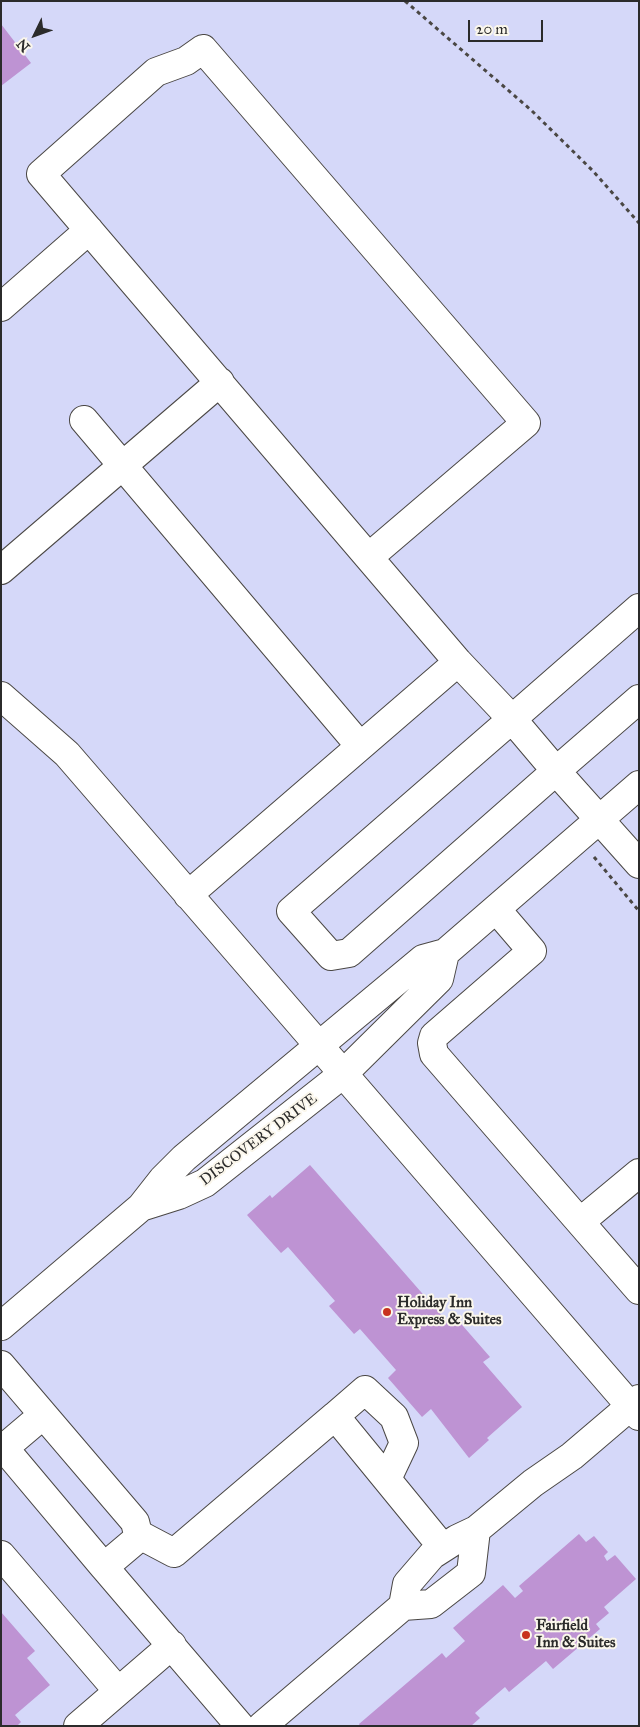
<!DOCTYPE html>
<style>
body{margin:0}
#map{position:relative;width:640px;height:1727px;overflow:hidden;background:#f8e8d4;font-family:"IM FELL Great Primer",serif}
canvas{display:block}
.frame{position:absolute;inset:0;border:2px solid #2b2b2b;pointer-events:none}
.north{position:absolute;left:10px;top:10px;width:50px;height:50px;-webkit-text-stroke:4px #fbf7ec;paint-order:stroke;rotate:228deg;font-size:14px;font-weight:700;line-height:20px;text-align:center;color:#2b2b2b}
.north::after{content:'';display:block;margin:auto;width:18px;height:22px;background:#2b2b2b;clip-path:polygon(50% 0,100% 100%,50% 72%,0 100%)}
.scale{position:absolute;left:468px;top:20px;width:75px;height:22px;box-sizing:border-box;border:2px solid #2b2b2b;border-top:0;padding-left:6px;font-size:15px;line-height:18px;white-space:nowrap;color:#2b2b2b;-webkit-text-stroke:4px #fbf7ec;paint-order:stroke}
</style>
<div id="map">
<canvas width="640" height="1727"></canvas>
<div class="frame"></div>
<div class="north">N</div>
<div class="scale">20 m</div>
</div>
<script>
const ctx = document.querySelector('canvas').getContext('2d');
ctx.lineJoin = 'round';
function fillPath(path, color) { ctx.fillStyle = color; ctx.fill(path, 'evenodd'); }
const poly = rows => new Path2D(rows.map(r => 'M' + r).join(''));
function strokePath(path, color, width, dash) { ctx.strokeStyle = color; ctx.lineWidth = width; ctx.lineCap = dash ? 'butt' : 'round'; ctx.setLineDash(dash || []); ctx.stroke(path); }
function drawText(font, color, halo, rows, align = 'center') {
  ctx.font = font + ' "IM FELL Great Primer",serif'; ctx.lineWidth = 4; ctx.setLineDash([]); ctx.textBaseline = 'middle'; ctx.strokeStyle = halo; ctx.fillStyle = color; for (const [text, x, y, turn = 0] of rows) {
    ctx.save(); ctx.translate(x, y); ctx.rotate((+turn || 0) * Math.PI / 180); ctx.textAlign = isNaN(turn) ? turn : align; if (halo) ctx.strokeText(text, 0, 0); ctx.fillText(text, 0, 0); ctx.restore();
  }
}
fillPath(poly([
 [1,1,639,1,639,1726,1,1726]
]), '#d5d8f9');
fillPath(poly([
 [1,24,31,63,1,86],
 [310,1165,449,1324,456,1318,490,1357,483,1362,522,1407,487,1438,489,1440,469,1458,431,1409,422,1417,388,1378,396,1370,360,1329,354,1334,329,1306,335,1301,288,1247,281,1253,247,1215,270,1195,272,1198],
 [579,1534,586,1542,594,1536,608,1552,604,1556,607,1561,615,1555,636,1579,604,1607,609,1613,596,1624,600,1629,553,1669,546,1661,509,1692,505,1687,475,1713,480,1718,471,1726,360,1726,359,1724,442,1653,446,1658,465,1641,453,1628,503,1585,515,1598,523,1591,519,1586],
 [1,1612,35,1651,27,1658,50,1685,15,1715,21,1722,17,1726,1,1726]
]), '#be93d3');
const minor = poly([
 [1,307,89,230],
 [84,420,360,746],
 [369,557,526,423,203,49,186,61,156,72,41,174,458,662,512,719,291,911,331,956,349,953,556,771,639,864],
 [1,570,220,382],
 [639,608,512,719,556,771,639,699],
 [1,696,67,754,639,1416],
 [188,895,458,662],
 [496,909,532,951,434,1036,432,1043,434,1054,639,1290],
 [141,1207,179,1195,205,1183,343,1074,439,979,445,953],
 [580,1222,639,1173],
 [1,1326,141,1207,163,1179,184,1158,423,959,445,953,639,785],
 [1,1365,135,1522,138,1534,136,1540,104,1567,240,1726],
 [43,1415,4,1448,104,1567],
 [335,1416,365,1390,394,1417,404,1443,387,1479],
 [138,1534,174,1553,335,1416,443,1548],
 [1,1555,118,1691],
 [403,1606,431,1604,471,1573,476,1530],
 [78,1726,172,1645],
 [262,1726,403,1606,407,1584,432,1555,457,1539,476,1530,533,1483,572,1456,639,1399]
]);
strokePath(minor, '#4a4744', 30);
strokePath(poly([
 [405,1,531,110,592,170,639,223],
 [594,857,639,911]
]), '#4a4744', 3, [4, 4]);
strokePath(minor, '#fff', 28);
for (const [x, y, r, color] of [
 [387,1312,5,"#c8321e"],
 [526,1635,5,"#c8321e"]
]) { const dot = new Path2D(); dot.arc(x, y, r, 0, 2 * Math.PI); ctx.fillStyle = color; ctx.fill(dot); strokePath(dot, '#fbf7ec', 2); }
drawText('15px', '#2b2b2b', '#fbf7ec', [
 ["DISCOVERY DRIVE",259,1140,-37]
]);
drawText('bold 15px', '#2b2b2b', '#fbf7ec', [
 ["Holiday Inn",397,1303],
 ["Express & Suites",397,1320],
 ["Fairfield",536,1626],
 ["Inn & Suites",536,1643]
], 'left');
</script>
